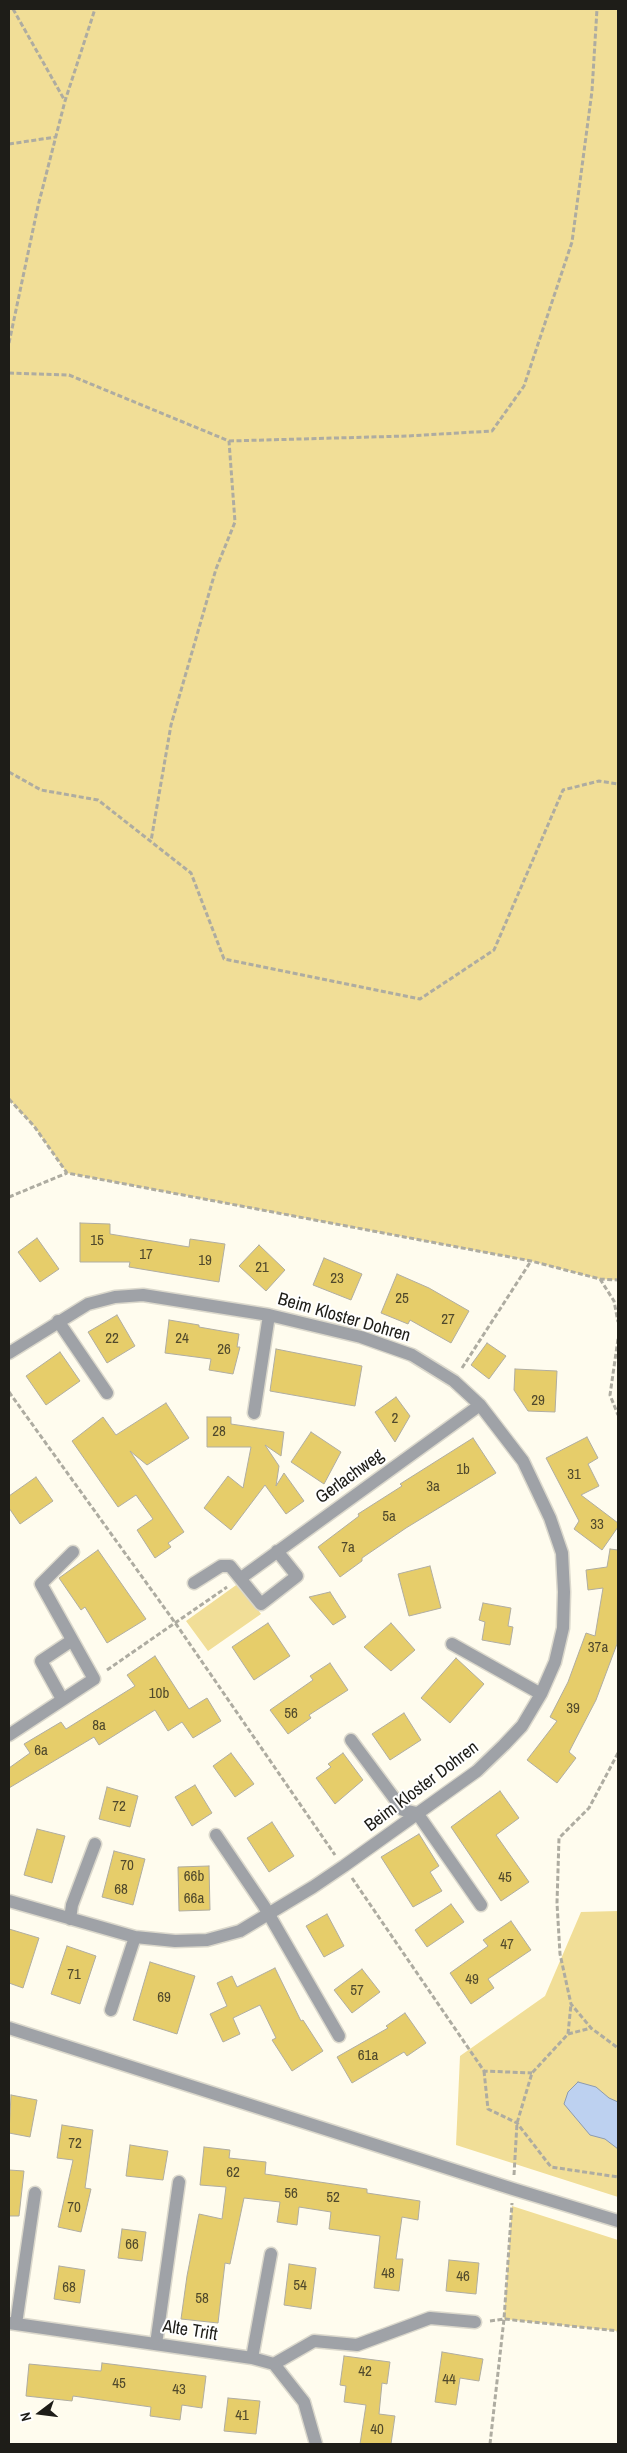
<!DOCTYPE html>
<style>
body{margin:0}
#map{position:relative;width:627px;height:2453px;overflow:hidden;background:#fffcee;font-family:"Archivo Narrow",sans-serif}
canvas{display:block}
.frame{position:absolute;inset:0;border:10px solid #1e1d18;pointer-events:none}
.north{position:absolute;left:15px;top:2388px;width:50px;height:50px;-webkit-text-stroke:4px #fff;paint-order:stroke;rotate:255deg;font-size:14px;font-weight:700;line-height:20px;text-align:center;color:#1e1d18}
.north::after{content:'';display:block;margin:auto;width:18px;height:22px;background:#1e1d18;clip-path:polygon(50% 0,100% 100%,50% 72%,0 100%)}
</style>
<div id="map">
<canvas width="627" height="2453"></canvas>
<div class="frame"></div>
<div class="north">N</div>
</div>
<script>
const ctx = document.querySelector('canvas').getContext('2d');
ctx.lineJoin = 'round';
function fillPath(path, color) { ctx.fillStyle = color; ctx.fill(path, 'evenodd'); }
const poly = rows => new Path2D(rows.map(r => 'M' + r).join(''));
function strokePath(path, color, width, dash) { ctx.strokeStyle = color; ctx.lineWidth = width; ctx.lineCap = dash ? 'butt' : 'round'; ctx.setLineDash(dash || []); ctx.stroke(path); }
function drawText(font, color, halo, rows, align = 'center') {
  ctx.font = font + ' "Archivo Narrow",sans-serif'; ctx.lineWidth = 4; ctx.setLineDash([]); ctx.textBaseline = 'middle'; ctx.strokeStyle = halo; ctx.fillStyle = color; for (const [text, x, y, turn = 0] of rows) {
    ctx.save(); ctx.translate(x, y); ctx.rotate((+turn || 0) * Math.PI / 180); ctx.textAlign = isNaN(turn) ? turn : align; if (halo) ctx.strokeText(text, 0, 0); ctx.fillText(text, 0, 0); ctx.restore();
  }
}
fillPath(poly([
 [9,9,618,9,618,1280,600,1279,531,1261,67,1173,34,1126,9,1099],
 [239,1583,261,1614,208,1651,186,1621],
 [618,1911,618,2197,456,2145,460,2056,545,1996,581,1912],
 [512,2206,618,2240,618,2331,504,2319]
]), '#f1de97');
const water = poly([
 [578,2082,596,2087,609,2098,618,2102,618,2149,605,2139,590,2135,564,2104,568,2092,578,2082]
]);
fillPath(water, '#bdd1f0');
strokePath(water, '#8d9baf', 1);
const building = poly([
 [80,1223,110,1224,110,1234,189,1247,190,1239,225,1244,219,1282,129,1267,130,1262,80,1262,80,1223],
 [37,1238,59,1269,40,1282,18,1252,37,1238],
 [259,1245,285,1270,266,1291,239,1266,259,1245],
 [324,1258,362,1274,351,1300,313,1285,324,1258],
 [397,1274,429,1288,469,1311,451,1343,410,1320,408,1324,381,1313,397,1274],
 [117,1315,135,1346,107,1363,88,1332,117,1315],
 [169,1320,199,1325,199,1327,239,1334,237,1347,240,1347,233,1374,209,1370,211,1359,165,1353,169,1320],
 [487,1343,506,1356,489,1379,471,1365,487,1343],
 [276,1349,362,1366,355,1406,270,1391,276,1349],
 [60,1352,80,1381,46,1405,26,1376,60,1352],
 [515,1369,557,1371,555,1412,528,1411,514,1390,515,1369],
 [396,1397,410,1416,395,1442,375,1412,396,1397],
 [166,1403,189,1438,147,1465,130,1451,184,1532,168,1543,171,1547,155,1558,137,1530,153,1519,136,1495,118,1507,72,1441,103,1417,116,1435,166,1403],
 [207,1417,231,1417,231,1424,284,1432,281,1456,265,1445,279,1466,276,1486,284,1473,304,1501,286,1514,265,1485,231,1530,204,1508,228,1476,243,1488,251,1447,207,1447,207,1417],
 [311,1432,341,1452,324,1484,291,1462,311,1432],
 [587,1437,598,1458,588,1464,599,1486,581,1495,618,1523,618,1527,602,1550,574,1529,579,1521,546,1458,587,1437],
 [473,1438,496,1473,406,1528,362,1558,362,1561,340,1577,318,1547,359,1516,358,1514,402,1486,400,1484,473,1438],
 [36,1477,53,1501,20,1524,9,1508,9,1496,36,1477],
 [610,1549,618,1550,617,1644,596,1700,569,1752,576,1758,557,1783,527,1760,557,1721,550,1717,568,1682,586,1633,595,1636,603,1588,588,1590,586,1570,607,1567,610,1549],
 [98,1550,146,1619,107,1643,85,1607,81,1610,59,1578,98,1550],
 [430,1566,441,1608,409,1616,398,1574,430,1566],
 [330,1592,346,1617,333,1625,309,1597,330,1592],
 [483,1603,511,1608,508,1626,513,1627,510,1645,482,1640,485,1622,479,1620,483,1603],
 [268,1623,290,1656,254,1680,232,1647,268,1623],
 [391,1623,415,1650,391,1671,364,1647,391,1623],
 [155,1656,189,1709,207,1698,221,1721,193,1738,182,1722,168,1731,155,1710,99,1745,94,1737,9,1788,9,1768,30,1753,24,1744,61,1722,66,1729,135,1686,127,1675,155,1656],
 [456,1658,484,1684,450,1723,421,1698,456,1658],
 [330,1663,348,1690,309,1715,311,1718,288,1734,270,1710,313,1680,310,1676,330,1663],
 [404,1713,421,1740,390,1760,372,1734,404,1713],
 [231,1753,254,1784,235,1797,213,1766,231,1753],
 [343,1753,363,1780,335,1804,316,1778,331,1767,328,1764,343,1753],
 [195,1785,212,1813,192,1826,175,1797,195,1785],
 [107,1787,138,1796,130,1827,99,1819,107,1787],
 [500,1791,519,1818,496,1835,529,1882,501,1901,451,1827,500,1791],
 [272,1822,294,1856,269,1872,247,1838,272,1822],
 [37,1829,65,1836,52,1883,24,1875,37,1829],
 [419,1834,439,1866,430,1872,442,1891,413,1907,381,1857,419,1834],
 [114,1851,145,1859,133,1905,102,1897,114,1851],
 [209,1866,210,1910,179,1911,178,1867,209,1866],
 [451,1904,464,1922,427,1947,415,1930,451,1904],
 [327,1914,344,1946,324,1957,306,1926,327,1914],
 [511,1921,531,1950,488,1979,494,1988,471,2004,450,1973,488,1946,483,1940,511,1921],
 [9,1929,39,1938,23,1988,9,1983,9,1929],
 [67,1946,96,1956,80,2004,51,1994,67,1946],
 [150,1962,195,1976,177,2034,133,2020,150,1962],
 [275,1968,301,2021,303,2020,323,2051,292,2071,272,2040,276,2038,260,2005,233,2018,240,2034,223,2042,210,2014,227,2006,217,1983,232,1976,237,1987,275,1968],
 [362,1969,380,1992,352,2013,334,1990,362,1969],
 [405,2013,426,2043,407,2056,404,2052,352,2083,337,2057,388,2028,386,2026,405,2013],
 [11,2095,37,2100,30,2137,9,2133,11,2095],
 [62,2125,93,2130,85,2188,91,2189,81,2232,58,2227,73,2160,57,2158,62,2125],
 [130,2145,168,2151,163,2180,126,2176,130,2145],
 [204,2147,230,2150,229,2158,266,2162,265,2174,367,2189,367,2193,420,2201,418,2220,402,2217,396,2259,403,2259,399,2291,374,2288,380,2236,329,2229,331,2212,299,2207,297,2225,277,2222,280,2202,244,2198,230,2264,225,2263,218,2323,181,2319,187,2276,199,2214,222,2219,226,2187,200,2185,204,2147],
 [9,2170,24,2171,19,2216,9,2216,9,2170],
 [122,2229,146,2232,142,2261,118,2258,122,2229],
 [449,2260,479,2263,476,2294,446,2291,449,2260],
 [289,2264,316,2268,311,2309,284,2305,289,2264],
 [59,2266,85,2270,80,2303,54,2299,59,2266],
 [442,2352,483,2359,479,2381,460,2378,456,2405,435,2402,442,2352],
 [344,2356,390,2362,387,2384,382,2383,379,2414,395,2416,391,2444,360,2444,366,2405,344,2402,346,2386,340,2385,344,2356],
 [102,2363,206,2376,202,2408,182,2405,180,2420,150,2416,151,2407,73,2396,72,2401,26,2396,29,2364,101,2371,102,2363],
 [228,2398,260,2401,256,2434,224,2431,228,2398]
]);
fillPath(building, '#e6cd6a');
strokePath(building, '#b0ada1', 1);
const minor = poly([
 [58,1321,107,1393],
 [9,1353,88,1304,115,1297,143,1295,269,1315,361,1337,412,1355,454,1381,480,1405,523,1461,550,1518,562,1553,564,1592,563,1628,555,1662,541,1694,522,1726,504,1745,477,1771,344,1866,313,1887,240,1931,207,1940,175,1941,135,1937,9,1901],
 [254,1413,269,1315],
 [241,1578,480,1405],
 [194,1583,221,1566,230,1566,261,1604,297,1576,277,1551],
 [452,1644,541,1694],
 [62,1699,41,1661,71,1641],
 [9,1735,94,1679,41,1584,73,1552],
 [351,1740,403,1810,417,1813,481,1905],
 [216,1835,264,1906,339,2036],
 [70,1919,72,1905,95,1844],
 [111,2010,135,1937],
 [9,2028,513,2189,618,2221],
 [9,2323,252,2358,274,2364,304,2402,316,2444],
 [16,2324,35,2193],
 [156,2344,179,2182],
 [252,2358,271,2254],
 [274,2364,314,2341,357,2345,430,2318,475,2322]
]);
strokePath(minor, '#dbd8cc', 15);
strokePath(poly([
 [13,9,65,101],
 [9,144,56,137],
 [9,343,38,206,65,101,95,9],
 [9,373,69,375,229,441,235,522,216,569,171,725,151,841],
 [229,441,407,436,492,431,524,386,572,242,592,91,597,9],
 [9,772,41,790,98,800,191,873,224,959,420,999,494,950,563,790,599,781,618,784],
 [9,1099,34,1126,67,1173,531,1261,600,1279,618,1280],
 [9,1197,67,1173],
 [600,1279,614,1301,618,1322],
 [618,1339,610,1395,618,1415],
 [462,1368,531,1261],
 [9,1392,176,1624,335,1855],
 [107,1670,227,1587],
 [618,1753,589,1808,559,1838,557,1903,560,1954,571,2004,591,2028,618,2048],
 [352,1878,484,2071,532,2073],
 [568,2034,591,2028],
 [484,2071,488,2109,517,2123,551,2167,618,2177],
 [514,2175,517,2123,532,2073,568,2034,571,2004],
 [490,2321,504,2319,618,2331],
 [490,2444,504,2319,512,2203]
]), '#aeaca1', 3, [5, 2.5]);
strokePath(minor, '#9fa2a7', 12);
drawText('15px', '#50492c', null, [
 ["15",97,1241],
 ["17",146,1255],
 ["19",205,1261],
 ["21",262,1268],
 ["23",337,1279],
 ["25",402,1299],
 ["27",448,1320],
 ["22",112,1339],
 ["24",182,1339],
 ["26",224,1350],
 ["29",538,1401],
 ["2",395,1419],
 ["28",219,1432],
 ["1b",463,1470],
 ["31",574,1475],
 ["3a",433,1487],
 ["5a",389,1517],
 ["33",597,1525],
 ["7a",348,1548],
 ["37a",598,1648],
 ["10b",159,1694],
 ["39",573,1709],
 ["56",291,1714],
 ["8a",99,1726],
 ["6a",41,1751],
 ["72",119,1807],
 ["70",127,1866],
 ["66b",194,1877],
 ["45",505,1878],
 ["68",121,1890],
 ["66a",194,1899],
 ["47",507,1945],
 ["71",74,1975],
 ["49",472,1980],
 ["57",357,1991],
 ["69",164,1998],
 ["61a",368,2056],
 ["72",75,2144],
 ["62",233,2173],
 ["56",291,2194],
 ["52",333,2198],
 ["70",74,2208],
 ["66",132,2245],
 ["48",388,2274],
 ["46",463,2277],
 ["54",300,2286],
 ["68",69,2288],
 ["58",202,2299],
 ["42",365,2372],
 ["44",449,2380],
 ["45",119,2384],
 ["43",179,2390],
 ["41",242,2416],
 ["40",377,2430]
]);
drawText('18px', '#1e1d18', '#fff', [
 ["Beim Kloster Dohren",344,1318,16],
 ["Gerlachweg",350,1477,-36],
 ["Beim Kloster Dohren",422,1787,-37],
 ["Alte Trift",190,2331,9]
]);
</script>
